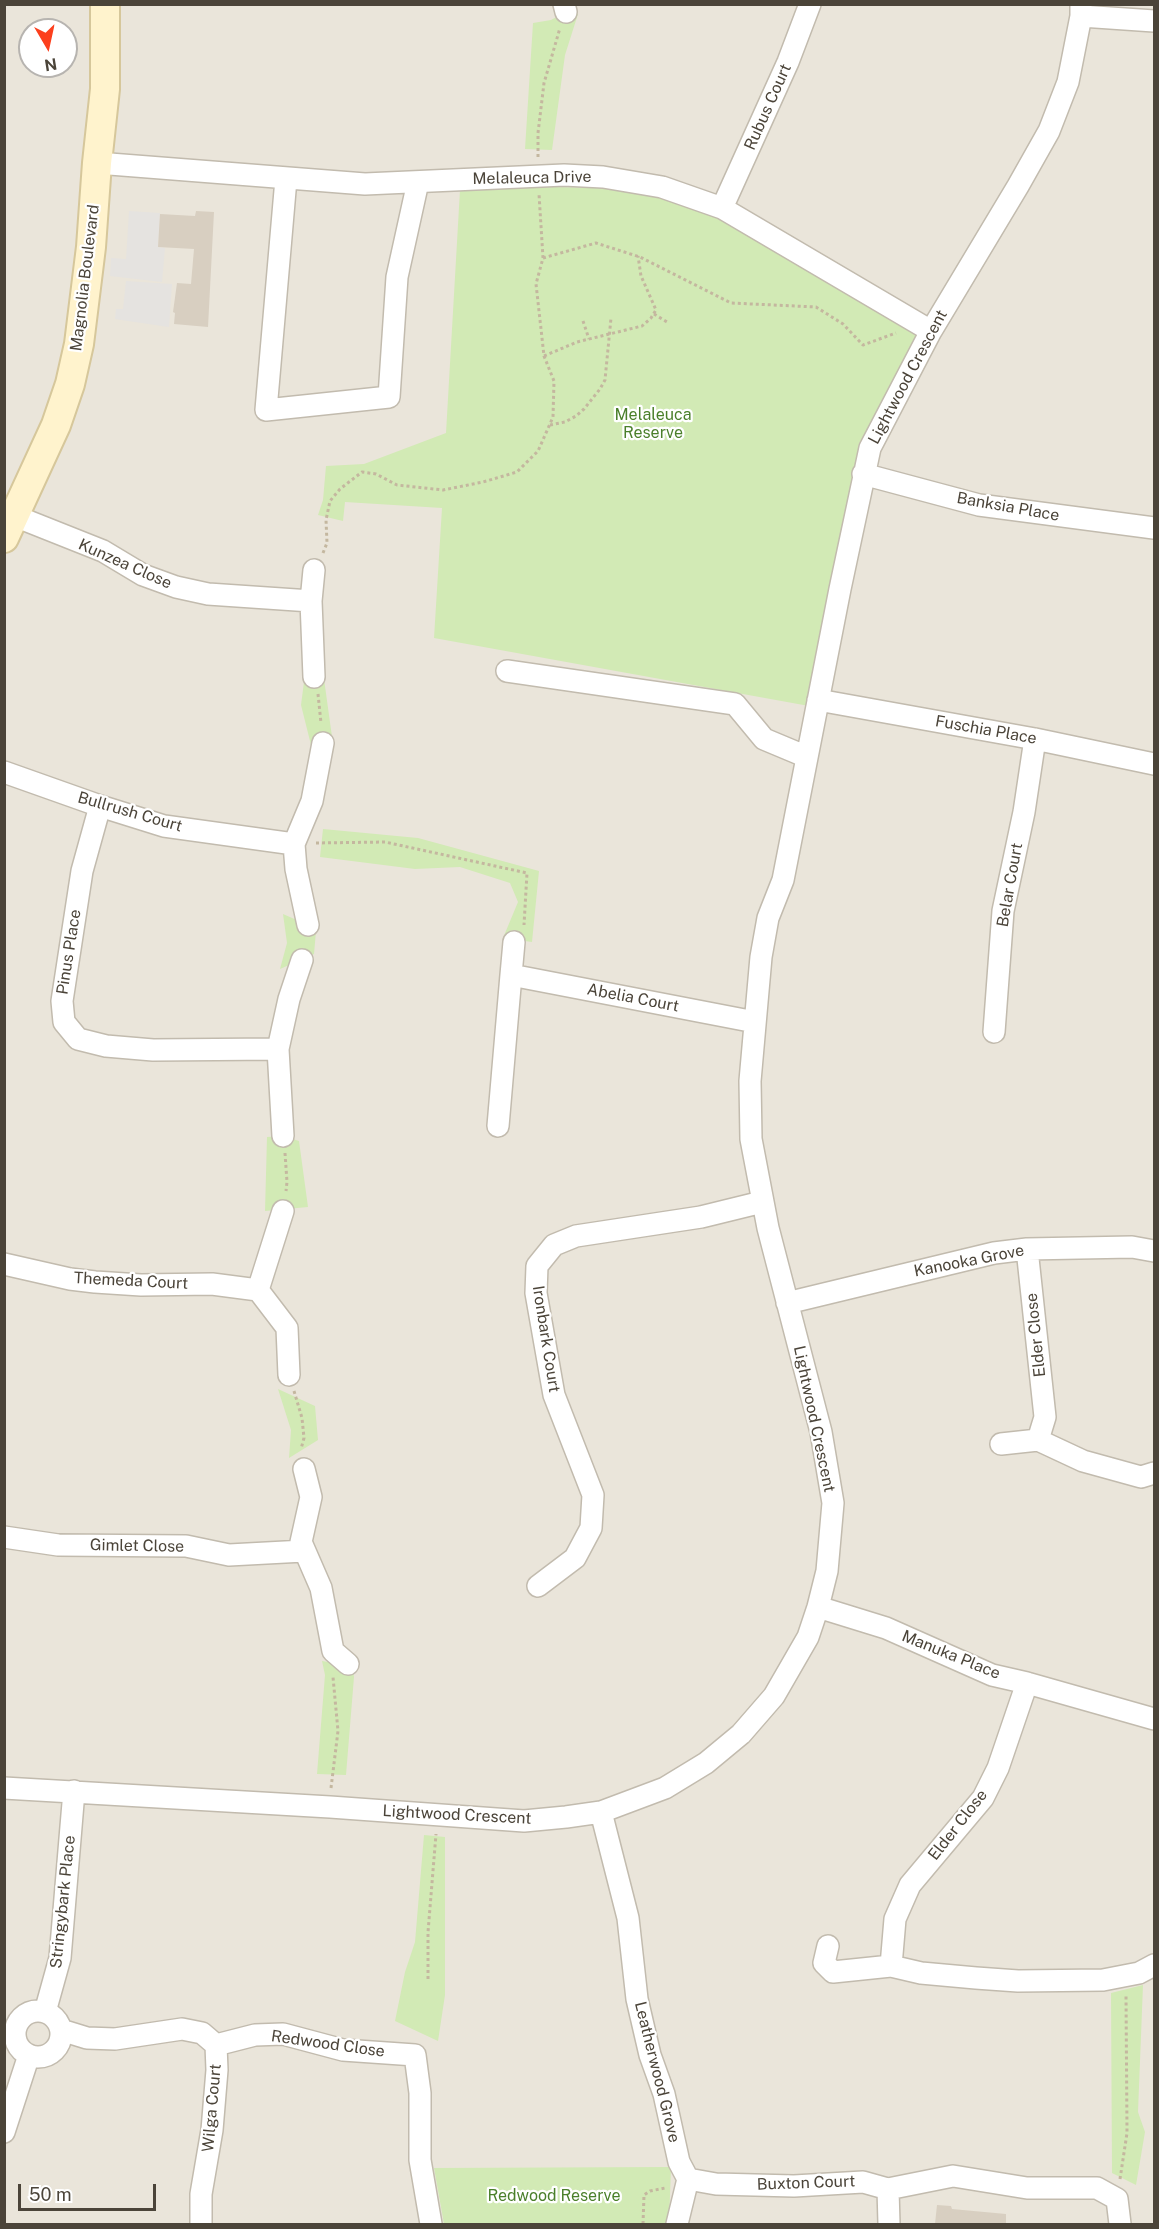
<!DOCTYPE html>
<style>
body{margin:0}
#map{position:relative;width:1159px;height:2229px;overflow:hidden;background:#f6f3ec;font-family:"Public Sans",sans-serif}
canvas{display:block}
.frame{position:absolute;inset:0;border:6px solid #4b4439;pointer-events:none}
.north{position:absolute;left:18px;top:18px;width:60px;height:60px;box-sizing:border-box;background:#fff;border:2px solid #b7b4b0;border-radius:50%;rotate:171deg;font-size:16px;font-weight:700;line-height:24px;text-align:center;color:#4b4439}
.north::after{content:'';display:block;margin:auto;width:21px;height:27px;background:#fc3f1d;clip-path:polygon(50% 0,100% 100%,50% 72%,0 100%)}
.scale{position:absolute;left:18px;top:2184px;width:138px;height:27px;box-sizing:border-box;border:3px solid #4b4439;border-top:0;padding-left:8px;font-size:18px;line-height:21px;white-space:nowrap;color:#4b4439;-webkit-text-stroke:4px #fff;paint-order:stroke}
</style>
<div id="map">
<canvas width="1159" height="2229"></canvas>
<div class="frame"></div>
<div class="north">N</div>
<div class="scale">50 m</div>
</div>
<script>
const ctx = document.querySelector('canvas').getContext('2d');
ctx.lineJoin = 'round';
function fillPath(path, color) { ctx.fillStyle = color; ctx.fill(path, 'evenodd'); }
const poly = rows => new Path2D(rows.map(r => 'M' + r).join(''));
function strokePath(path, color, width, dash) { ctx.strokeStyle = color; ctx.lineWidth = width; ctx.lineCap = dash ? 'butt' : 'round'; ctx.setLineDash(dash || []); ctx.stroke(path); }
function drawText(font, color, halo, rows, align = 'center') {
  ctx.font = font + ' "Public Sans",sans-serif'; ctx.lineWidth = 4.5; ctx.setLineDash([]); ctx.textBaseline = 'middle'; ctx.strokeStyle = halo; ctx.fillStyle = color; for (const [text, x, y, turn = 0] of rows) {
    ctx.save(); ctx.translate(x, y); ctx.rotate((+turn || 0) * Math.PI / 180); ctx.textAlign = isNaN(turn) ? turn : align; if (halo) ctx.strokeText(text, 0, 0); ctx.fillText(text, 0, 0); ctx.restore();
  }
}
fillPath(poly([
 [5,5,1154,5,1154,2224,5,2224],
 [30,30,66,30,66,66,30,66]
]), '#eae5da');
fillPath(poly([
 [566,12,578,14,565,55,552,150,525,149,533,23,551,20],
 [556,187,600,188,657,197,717,218,920,333,859,444,809,706,434,638,442,508,345,502,343,521,318,515,323,500,326,466,364,464,446,433,460,190],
 [314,677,324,679,333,744,311,745,301,705,304,682],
 [323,829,418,838,539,871,532,942,503,938,518,902,510,883,460,867,415,869,320,857],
 [283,914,308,925,316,931,314,954,280,969,287,943],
 [283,1136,299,1141,308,1207,265,1211,267,1137],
 [278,1389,315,1406,318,1440,289,1458,291,1430],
 [322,1661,352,1666,354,1677,346,1775,317,1774,325,1675],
 [424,1835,445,1837,445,1995,438,2041,395,2021,405,1972,415,1942],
 [1143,1985,1138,2112,1145,2132,1136,2185,1112,2173,1111,1993],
 [671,2167,669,2224,444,2224,434,2168]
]), '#d2eab5');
fillPath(poly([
 [129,211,160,213,158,247,165,248,162,282,110,276,111,258,126,259],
 [126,281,172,284,169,327,115,319,116,309,123,309]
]), '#e5e3e0');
fillPath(poly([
 [196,211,214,212,208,327,174,324,175,313,173,312,177,283,191,284,194,249,158,247,160,214,195,216],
 [937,2205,951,2206,952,2209,1006,2214,1006,2224,935,2224]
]), '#d8cfc1');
const street = poly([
 [564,4,566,12],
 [1081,16,1154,21],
 [97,163,365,184,564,175,603,177,662,187,722,208,931,331],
 [286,179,266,410,389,397,397,277,418,182],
 [722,208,788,62,810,4],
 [863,474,979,505,1154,528],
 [15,516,103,551,143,575,176,587,208,594,311,601],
 [314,570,311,601,314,677],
 [507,671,735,704,764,739,807,757],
 [818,700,1035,739,1154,764],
 [4,772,100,806,164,826,294,844],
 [100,806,82,871,62,1001,64,1022,78,1039,106,1046,153,1050,278,1049],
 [308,925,296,869,294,844,312,801,323,743],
 [511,975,514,942],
 [994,1032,1003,911,1024,812,1035,739],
 [498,1126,511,975,755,1022],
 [283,1136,278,1049,289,999,302,960],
 [283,1211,258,1290,287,1328,289,1375],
 [1027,1249,1045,1417,1038,1440,1083,1461,1141,1477,1154,1473],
 [4,1264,70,1279,95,1282,141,1285,212,1284,258,1290],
 [787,1303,994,1253,1027,1249,1132,1247,1154,1251],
 [1001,1444,1038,1440],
 [304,1469,311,1497,301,1542,321,1588,333,1651,348,1664],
 [4,1537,58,1545,186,1546,229,1555,304,1551],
 [538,1586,575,1558,591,1528,593,1495,554,1395,536,1293,537,1266,554,1245,576,1236,701,1217,762,1202],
 [818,1607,886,1628,992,1675,1027,1683,1154,1719],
 [4,1788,330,1807,524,1821,566,1817,601,1812,665,1788,706,1763,741,1734,774,1696,808,1637,818,1607,827,1571,833,1503,821,1432,768,1228,751,1139,750,1081,761,957,768,918,783,880,840,589,870,448,931,331,1018,186,1049,131,1068,82,1081,16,1081,4],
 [601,1812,628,1918,637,1999,650,2055,664,2094,679,2162,688,2179,677,2224],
 [828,1946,824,1963,833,1972,891,1966,921,1973,976,1978,1018,1981,1103,1980,1139,1973,1154,1965],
 [891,1966,895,1919,910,1885,983,1798,998,1768,1027,1683],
 '15 2034a23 23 0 1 1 46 0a23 23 0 1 1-46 0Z',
 [45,2012,60,1958,74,1791],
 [61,2030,87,2038,115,2039,182,2029,202,2033,216,2045,217,2070,212,2130,201,2194,201,2224],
 [216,2045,255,2035,283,2034,343,2050,415,2055,420,2093,420,2160,431,2224],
 [4,2132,29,2055],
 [688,2179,716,2184,794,2186,863,2182,888,2189,889,2224],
 [888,2189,953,2176,1027,2188,1097,2188,1117,2199,1120,2224]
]);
const secondary = poly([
 [4,538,56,425,70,384,79,344,91,247,97,163,105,89,105,4]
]);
strokePath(street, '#c2bbae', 24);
strokePath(secondary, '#d6c79b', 32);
strokePath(poly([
 [538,157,538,133,544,83,560,28],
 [543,258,596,243,640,257,731,303,816,307,843,324,863,345,896,333],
 [654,314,667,322],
 [583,321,589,339],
 [544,356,577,342,642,326,651,318,656,310,641,276,638,256],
 [550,425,565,422,576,416,584,409,600,389,605,380,611,318],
 [323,553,327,543,326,520,330,501,340,489,362,472,376,474,397,485,443,490,483,482,517,472,538,451,553,417,554,381,544,356,536,284,543,258,539,194],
 [318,694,321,723],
 [316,843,385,842,527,873,524,925],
 [285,1153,287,1182,286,1191],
 [294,1391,302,1418,304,1438,301,1449],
 [331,1788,338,1731,333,1677],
 [428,1979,428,1932,436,1834],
 [1120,2179,1127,2133,1126,1994],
 [643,2224,644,2195,650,2191,665,2188]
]), '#c4b79f', 3, [3, 3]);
strokePath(street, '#fff', 21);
strokePath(secondary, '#fff3cd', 28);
drawText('16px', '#4b4439', '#fff', [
 ["Rubus Court",768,107,-66],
 ["Melaleuca Drive",532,178,-1],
 ["Magnolia Boulevard",85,278,-83],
 ["Lightwood Crescent",908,377,-62],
 ["Banksia Place",1008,507,10],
 ["Kunzea Close",125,564,24],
 ["Fuschia Place",986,730,10],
 ["Bullrush Court",130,812,16],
 ["Belar Court",1010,885,-80],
 ["Pinus Place",69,952,-81],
 ["Abelia Court",633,998,11],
 ["Kanooka Grove",969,1261,-11],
 ["Themeda Court",131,1281,3],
 ["Elder Close",1036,1335,-96],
 ["Ironbark Court",546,1339,81],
 ["Lightwood Crescent",814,1419,78],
 ["Gimlet Close",137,1546,1],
 ["Manuka Place",951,1655,22],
 ["Lightwood Crescent",457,1815,3],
 ["Elder Close",958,1825,-52],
 ["Stringybark Place",63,1902,-84],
 ["Redwood Close",328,2044,8],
 ["Leatherwood Grove",657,2072,76],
 ["Wilga Court",212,2108,-85],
 ["Buxton Court",806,2183,-2]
]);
drawText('16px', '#4a7f2a', '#fff', [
 ["Melaleuca",653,415],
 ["Reserve",653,433],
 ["Redwood Reserve",554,2196]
]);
</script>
